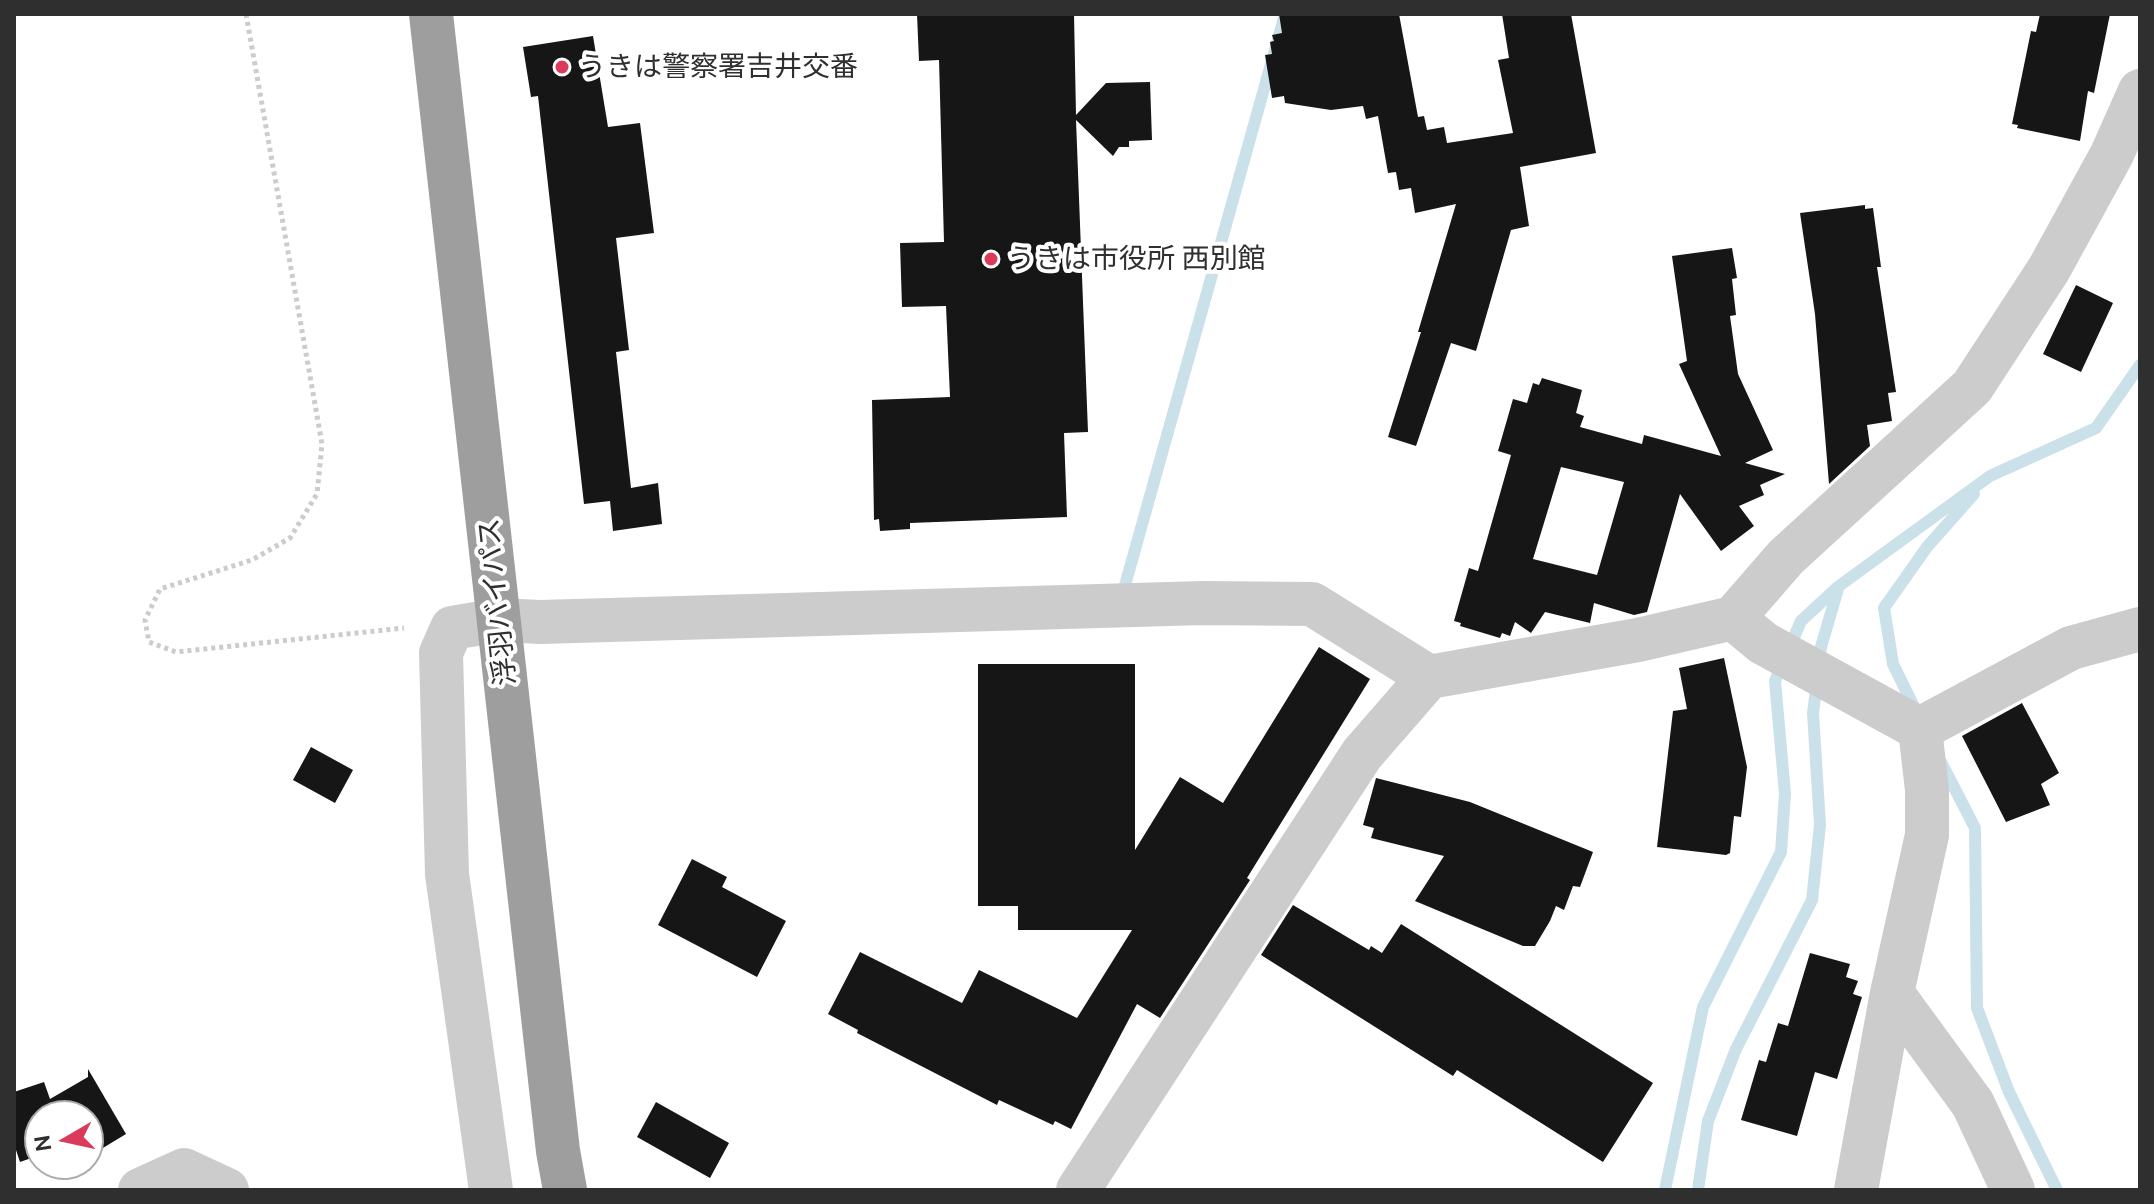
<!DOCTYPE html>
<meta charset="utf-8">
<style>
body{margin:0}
#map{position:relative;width:2154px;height:1204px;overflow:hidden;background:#fff;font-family:Ubuntu,sans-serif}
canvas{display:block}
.frame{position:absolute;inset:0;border:16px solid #2f2f2f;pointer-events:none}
.north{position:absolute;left:24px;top:1100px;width:80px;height:80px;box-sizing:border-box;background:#fff;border:2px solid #acacac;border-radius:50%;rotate:261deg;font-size:22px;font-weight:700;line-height:32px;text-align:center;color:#2f2f2f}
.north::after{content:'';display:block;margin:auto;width:28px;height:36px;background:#db3b5b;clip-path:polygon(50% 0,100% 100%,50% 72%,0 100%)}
</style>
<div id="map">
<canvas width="2154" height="1204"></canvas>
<div class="frame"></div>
<div class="north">N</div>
</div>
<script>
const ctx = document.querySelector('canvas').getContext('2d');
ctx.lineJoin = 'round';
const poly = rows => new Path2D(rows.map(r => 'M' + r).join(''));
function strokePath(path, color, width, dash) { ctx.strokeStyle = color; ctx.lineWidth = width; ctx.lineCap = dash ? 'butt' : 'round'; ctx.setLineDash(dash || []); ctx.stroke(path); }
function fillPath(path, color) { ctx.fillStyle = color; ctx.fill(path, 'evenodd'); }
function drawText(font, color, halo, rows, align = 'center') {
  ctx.font = font + ' Ubuntu,"Noto Sans JP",sans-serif'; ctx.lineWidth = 8; ctx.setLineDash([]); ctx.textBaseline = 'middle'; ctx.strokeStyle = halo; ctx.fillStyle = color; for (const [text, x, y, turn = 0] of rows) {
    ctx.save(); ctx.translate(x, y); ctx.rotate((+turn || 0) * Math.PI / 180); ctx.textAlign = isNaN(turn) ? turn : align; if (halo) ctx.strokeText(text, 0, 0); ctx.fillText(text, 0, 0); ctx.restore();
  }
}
strokePath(poly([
 [1122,596,1285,14],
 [1819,664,1821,647,1838,589],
 [1914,707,1893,664,1884,608,1927,547,1974,494],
 [1941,762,1975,828,1977,1008,2009,1092,2057,1190],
 [1665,1190,1703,1007,1781,852,1785,794,1775,681,1801,621,1839,586,1990,476,2096,428,2140,365],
 [1698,1190,1708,1121,1736,1049,1812,900,1820,825,1813,713,1817,682]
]), '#cae1ea', 12);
fillPath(poly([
 [917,14,1074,14,1076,115,1106,83,1150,82,1152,140,1129,141,1129,147,1119,147,1113,156,1076,120,1088,432,1064,433,1067,517,910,523,910,529,880,531,879,519,874,520,872,400,950,397,946,306,902,307,900,243,944,242,939,60,919,61],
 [1279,14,1399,14,1418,117,1424,116,1427,130,1444,127,1447,143,1513,133,1498,60,1509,58,1502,14,1571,14,1596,153,1520,167,1529,226,1511,230,1476,351,1451,343,1416,446,1388,437,1421,332,1418,332,1456,204,1415,213,1411,188,1399,190,1396,172,1388,173,1378,116,1366,119,1363,106,1331,110,1285,103,1284,96,1272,98,1265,55,1272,54,1270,42,1274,41,1272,35,1282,33],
 [2040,14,2110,14,2094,93,2088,91,2080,141,2017,128,2018,125,2012,124,2031,31,2036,32],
 [593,36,608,127,640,123,654,233,616,238,629,350,616,352,631,488,658,483,662,524,613,531,610,501,584,504,538,96,531,97,523,47],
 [1865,205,1865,209,1873,208,1881,267,1877,267,1896,392,1888,393,1892,421,1867,425,1870,446,1829,484,1815,314,1800,213],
 [1732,248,1737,278,1732,279,1736,315,1730,316,1738,374,1773,450,1745,463,1785,474,1760,485,1764,495,1739,506,1754,526,1721,551,1680,494,1647,612,1634,615,1594,603,1590,623,1545,612,1531,633,1515,622,1510,636,1502,633,1500,638,1460,626,1461,623,1454,621,1469,568,1478,571,1511,455,1498,451,1513,399,1527,403,1533,383,1539,385,1542,378,1582,390,1576,413,1584,416,1580,427,1642,444,1644,435,1721,456,1679,364,1687,361,1672,256],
 [1561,467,1624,482,1597,575,1533,559],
 [2076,285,2113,303,2081,372,2043,354],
 [1319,647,1370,679,1247,878,1250,880,1160,1018,1137,1004,1071,1129,1055,1121,1053,1125,999,1100,997,1105,857,1033,858,1030,828,1014,860,952,962,1003,979,970,1077,1018,1132,930,1018,930,1018,906,978,906,978,664,1135,664,1135,850,1180,777,1223,803],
 [1724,658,1747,767,1741,817,1734,816,1730,853,1726,855,1657,847,1673,711,1687,709,1679,668],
 [2022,703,2059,773,2041,784,2050,805,2006,822,1962,736],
 [311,747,353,770,335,803,293,780],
 [1376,778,1470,802,1593,852,1580,887,1573,886,1564,910,1556,906,1550,921,1535,946,1523,946,1415,901,1444,856,1371,838,1374,828,1363,825],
 [692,859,727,877,722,887,786,921,757,977,658,925],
 [1293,905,1369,950,1371,946,1382,953,1401,924,1653,1083,1603,1162,1457,1070,1453,1076,1261,955],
 [1810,953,1850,964,1846,977,1858,981,1853,994,1862,997,1837,1079,1815,1072,1797,1136,1741,1120,1759,1060,1766,1062,1778,1023,1788,1026],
 [88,1069,126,1134,88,1157,88,1116,40,1116,40,1155,20,1162,14,1144,14,1092,44,1082,50,1099,88,1077],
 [656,1102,729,1143,710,1178,637,1137]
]), '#161616');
strokePath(poly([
 [246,14,322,444,317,494,290,538,252,560,160,589,145,620,149,642,176,652,404,628]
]), '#ccc', 5, [4, 4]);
strokePath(poly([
 [1733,618,1763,643,1920,729],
 [1920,729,2071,648,2140,629],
 [1892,993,1973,1104,2013,1190],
 [140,1190,184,1170,227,1190],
 [491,1190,447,874,441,653,452,628,499,620,540,622,1204,603,1312,604,1429,677],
 [1078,1190,1362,754,1429,677,1638,640,1733,618,1786,557,1972,387,2049,269,2112,154,2140,91],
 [1856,1190,1892,993,1927,835,1927,790,1920,729]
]), '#ccc', 44);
strokePath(poly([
 [431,14,558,1151,565,1190]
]), '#9e9e9e', 44);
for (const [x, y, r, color] of [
 [562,67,8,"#db3b5b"],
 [991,259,8,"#db3b5b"]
]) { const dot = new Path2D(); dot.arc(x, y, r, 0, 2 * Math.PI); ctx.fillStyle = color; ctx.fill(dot); strokePath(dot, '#fff', 3); }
drawText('28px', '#2f2f2f', '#fff', [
 ["うきは警察署吉井交番",578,67],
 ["うきは市役所 西別館",1007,259]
], 'left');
drawText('28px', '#2f2f2f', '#fff', [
 ["浮羽バイパス",497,602,-96]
]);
</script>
